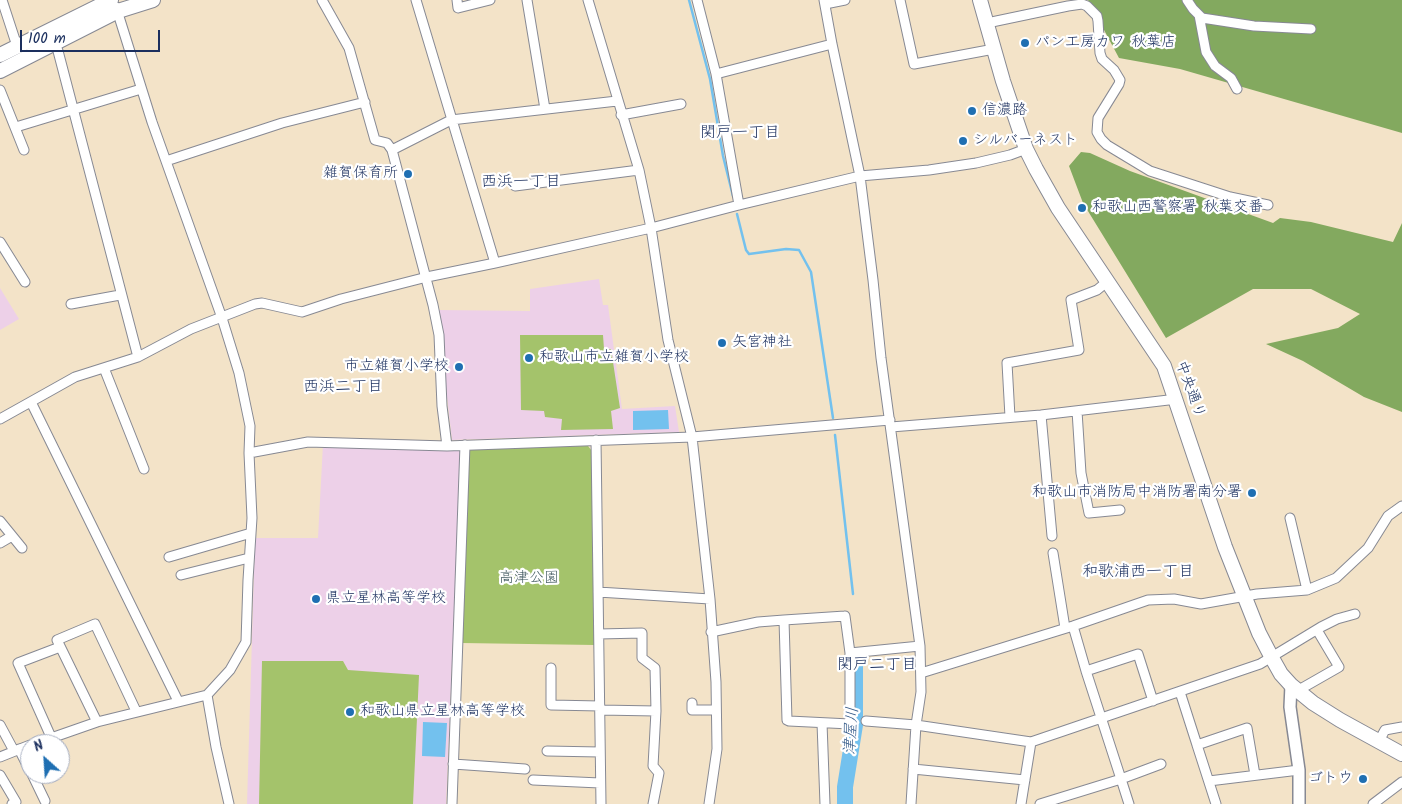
<!DOCTYPE html>
<meta charset="utf-8">
<style>
body{margin:0}
#map{position:relative;width:1402px;height:804px;overflow:hidden;background:#f3e3c8;font-family:Kalam,sans-serif}
canvas{display:block}
.north{position:absolute;left:20px;top:734px;width:50px;height:50px;box-sizing:border-box;background:#fff;border:1px solid #a4acbf;border-radius:50%;rotate:334deg;font-size:14px;font-weight:700;line-height:20px;text-align:center;color:#1b2f5e}
.north::after{content:'';display:block;margin:auto;width:18px;height:22px;background:#1f6fb2;clip-path:polygon(50% 0,100% 100%,50% 72%,0 100%)}
.scale{position:absolute;left:20px;top:30px;width:140px;height:22px;box-sizing:border-box;border:2px solid #1b2f5e;border-top:0;padding-left:6px;font-size:15px;line-height:18px;white-space:nowrap;color:#1b2f5e;-webkit-text-stroke:4px #fff;paint-order:stroke}
</style>
<div id="map">
<canvas width="1402" height="804"></canvas>
<div class="north">N</div>
<div class="scale">100 m</div>
</div>
<script>
const ctx = document.querySelector('canvas').getContext('2d');
ctx.lineJoin = 'round';
function fillPath(path, color) { ctx.fillStyle = color; ctx.fill(path, 'evenodd'); }
const poly = rows => new Path2D(rows.map(r => 'M' + r).join(''));
function strokePath(path, color, width, dash) { ctx.strokeStyle = color; ctx.lineWidth = width; ctx.lineCap = dash ? 'butt' : 'round'; ctx.setLineDash(dash || []); ctx.stroke(path); }
function drawText(font, color, halo, rows, align = 'center') {
  ctx.font = font + ' Kalam,"Klee One",sans-serif'; ctx.lineWidth = 4.5; ctx.setLineDash([]); ctx.textBaseline = 'middle'; ctx.strokeStyle = halo; ctx.fillStyle = color; for (const [text, x, y, turn = 0] of rows) {
    ctx.save(); ctx.translate(x, y); ctx.rotate((+turn || 0) * Math.PI / 180); ctx.textAlign = isNaN(turn) ? turn : align; if (halo) ctx.strokeText(text, 0, 0); ctx.fillText(text, 0, 0); ctx.restore();
  }
}
fillPath(poly([
 [599,279,603,305,608,305,622,409,675,406,679,432,452,440,437,310,530,311,530,289],
 [0,288,19,319,0,330],
 [323,444,454,448,461,452,446,804,247,804,255,538,318,538]
]), '#edd0e8');
fillPath(poly([
 [520,335,603,335,604,349,611,349,620,408,611,411,613,429,561,430,562,419,545,417,544,411,521,410],
 [588,446,592,451,595,645,462,643,469,451,474,448],
 [262,661,343,661,348,670,419,675,413,804,259,804]
]), '#a4c36b');
fillPath(poly([
 [1088,0,1402,0,1402,133,1180,69,1119,58],
 [1081,152,1090,153,1130,171,1273,223,1280,218,1311,222,1393,242,1402,223,1402,412,1364,397,1303,361,1266,344,1338,328,1360,314,1311,289,1253,289,1166,338,1083,203,1069,166]
]), '#83a95f');
fillPath(poly([
 [668,410,669,429,633,430,633,411],
 [423,722,447,723,445,757,422,756]
]), '#73c1ee');
strokePath(poly([
 [689,0,710,79,723,156,733,196],
 [737,214,746,250,749,254,786,249,799,250,811,272,833,418],
 [835,435,853,594]
]), '#73c1ee', 2.5);
strokePath(poly([
 [845,804,845,787,855,725,855,657]
]), '#73c1ee', 16);
const minor = poly([
 [2,0,17,46],
 [322,0,349,48,375,140,387,143,392,150,433,305,439,335,442,406,447,446],
 [416,0,495,263],
 [457,0,458,8,490,0],
 [527,0,545,109],
 [588,0,639,170,651,228,668,340,692,437,710,599,716,682,717,749,709,804],
 [697,0,716,74,739,205],
 [824,0,832,44,860,176,873,280,881,358,920,646,921,692,916,725,911,804],
 [900,0,914,64,994,49],
 [1187,0,1193,9,1202,18,1254,26,1311,29],
 [825,4,845,0],
 [1199,15,1206,52,1215,66,1231,78,1237,89],
 [987,23,1068,6,1082,4,1087,6,1097,16,1098,21,1100,53,1102,59,1114,70,1120,80,1119,84,1098,118,1097,132,1101,139,1107,145,1150,171,1230,197,1268,205],
 [55,43,58,51,138,357],
 [716,74,832,44],
 [0,90,24,150],
 [621,115,681,104],
 [16,127,141,89],
 [392,150,451,120,617,101],
 [166,161,282,123,365,102],
 [515,186,639,170],
 [0,242,25,282],
 [71,304,120,295],
 [104,368,144,469],
 [31,402,178,701],
 [1077,411,1081,473,1089,513,1120,510],
 [1041,415,1052,536],
 [1010,417,1007,363,1079,350,1071,300,1097,290,1108,281],
 [0,419,75,377,138,357,191,329,255,304,262,303,302,312,341,299,427,277,495,263,651,228,739,205,860,176,929,170,976,163,1010,155,1026,149],
 [891,427,1041,415,1177,399],
 [596,440,601,804],
 [249,453,308,442,447,446,692,437,890,420],
 [1290,518,1307,590],
 [0,521,22,548],
 [0,543,12,536],
 [1053,553,1065,628],
 [169,557,251,533],
 [181,575,249,558],
 [598,592,710,599],
 [845,616,850,653,850,724,789,721,787,720,784,620,845,616],
 [1073,626,1086,671,1138,654,1153,701],
 [711,632,758,622,784,620],
 [599,634,642,633,642,658,655,668,656,711,653,766,659,773,653,804],
 [850,653,920,646],
 [551,668,551,705,600,706],
 [1086,671,1121,779,1161,764],
 [921,673,1073,626,1148,600,1174,599,1201,604,1257,594,1307,590,1336,578,1368,548,1388,516,1402,506],
 [1297,691,1339,667,1317,630],
 [1180,692,1197,745],
 [207,695,216,747,229,804],
 [692,703,692,710,716,710],
 [600,710,656,711],
 [866,721,916,725,1031,742],
 [97,722,57,640,95,624,136,711],
 [822,723,825,804],
 [0,725,14,751],
 [51,737,18,663,60,647],
 [1379,741,1385,730,1402,727],
 [34,744,97,722,207,695,230,670,246,642,248,580,252,518,249,453,250,426,239,373,222,318,152,122,116,7],
 [19,749,30,771],
 [547,751,600,752],
 [0,757,30,745],
 [453,764,525,769],
 [913,769,1025,780],
 [32,774,45,801],
 [0,775,16,802,12,804],
 [533,780,600,783],
 [1209,781,1299,770],
 [452,804,465,445],
 [1021,804,1031,742,1260,664,1321,627,1337,619,1355,614],
 [1040,804,1121,779,1129,804],
 [1216,804,1197,745,1247,728,1255,775],
 [1373,804,1402,782]
]);
const tertiary = poly([
 [1291,685,1290,707,1299,770,1299,804]
]);
const primary = poly([
 [0,55,111,0],
 [0,71,118,11,153,0]
]);
const trunk = poly([
 [980,0,1003,81,1026,149,1036,169,1058,208,1164,366,1225,547,1259,633,1272,658,1281,674,1291,685,1313,703,1340,720,1402,754]
]);
strokePath(minor, '#878993', 11);
strokePath(tertiary, '#878993', 14);
strokePath(primary, '#878993', 16);
strokePath(trunk, '#878993', 16);
strokePath(minor, '#fff', 9);
strokePath(tertiary, '#fff', 11);
strokePath(primary, '#fff', 14);
strokePath(trunk, '#fff', 14);
for (const [x, y, r, color] of [
 [1025,43,5,"#1f6fb2"],
 [972,111,5,"#1f6fb2"],
 [963,141,5,"#1f6fb2"],
 [408,174,5,"#1f6fb2"],
 [1082,208,5,"#1f6fb2"],
 [722,343,5,"#1f6fb2"],
 [529,358,5,"#1f6fb2"],
 [459,367,5,"#1f6fb2"],
 [1252,493,5,"#1f6fb2"],
 [316,599,5,"#1f6fb2"],
 [350,712,5,"#1f6fb2"],
 [1363,779,5,"#1f6fb2"]
]) { const dot = new Path2D(); dot.arc(x, y, r, 0, 2 * Math.PI); ctx.fillStyle = color; ctx.fill(dot); strokePath(dot, '#fff', 2); }
drawText('15px', '#1b2f5e', '#fff', [
 ["パン工房カワ 秋葉店",1035,43],
 ["信濃路",982,111],
 ["シルバーネスト",973,141],
 ["雑賀保育所",398,174,"right"],
 ["和歌山西警察署 秋葉交番",1092,208],
 ["矢宮神社",732,343],
 ["和歌山市立雑賀小学校",539,358],
 ["市立雑賀小学校",449,367,"right"],
 ["和歌山市消防局中消防署南分署",1242,493,"right"],
 ["県立星林高等学校",326,599],
 ["和歌山県立星林高等学校",360,712],
 ["ゴトウ",1353,779,"right"]
], 'left');
drawText('15px', '#1b2f5e', '#fff', [
 ["中央通り",1189,390,70]
]);
drawText('15px', '#445b62', '#fff', [
 ["高津公園",529,579]
]);
drawText('16px', '#1b2f5e', '#fff', [
 ["関戸一丁目",740,134],
 ["西浜一丁目",521,183],
 ["西浜二丁目",343,388],
 ["和歌浦西一丁目",1138,573],
 ["関戸二丁目",877,666]
]);
drawText('italic 16px', '#355b89', '#fff', [
 ["津屋川",853,731,-86]
]);
</script>
